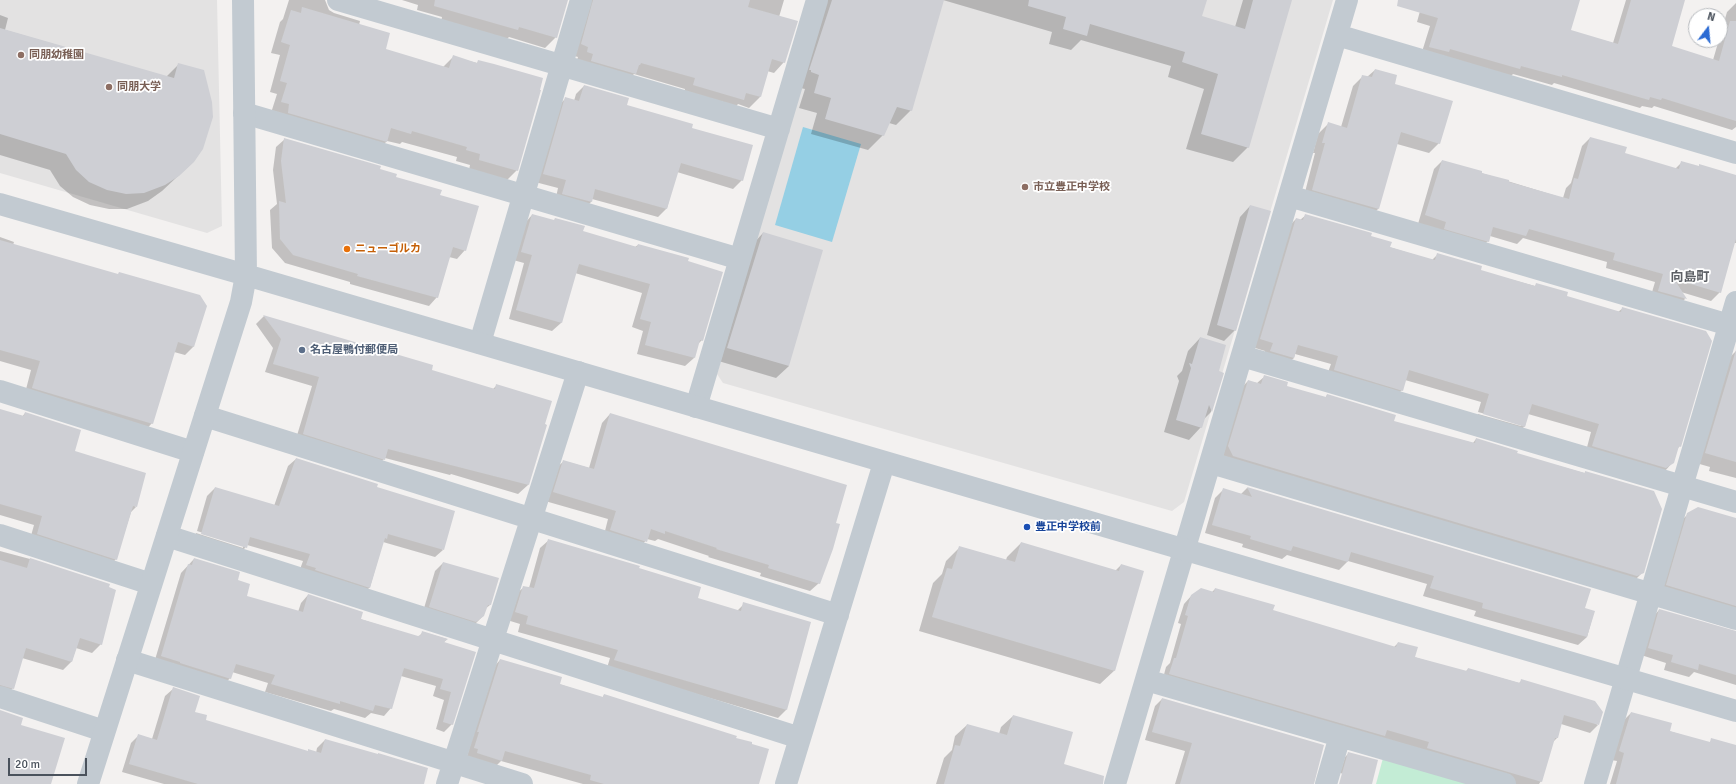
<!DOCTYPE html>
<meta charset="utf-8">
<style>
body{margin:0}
#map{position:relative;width:1736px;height:784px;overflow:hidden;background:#f3f1f0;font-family:Signika,sans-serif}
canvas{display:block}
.north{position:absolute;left:1688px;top:8px;width:40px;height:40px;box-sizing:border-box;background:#fff;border:1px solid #b7babe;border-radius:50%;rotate:16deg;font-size:11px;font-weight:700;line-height:16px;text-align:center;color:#4a525c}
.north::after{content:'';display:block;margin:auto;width:14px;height:18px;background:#2a6ad3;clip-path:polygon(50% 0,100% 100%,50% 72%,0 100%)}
.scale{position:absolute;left:8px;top:758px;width:79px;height:18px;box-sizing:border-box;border:2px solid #4a525c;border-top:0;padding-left:5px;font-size:12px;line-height:14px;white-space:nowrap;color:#4a525c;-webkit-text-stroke:3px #fff;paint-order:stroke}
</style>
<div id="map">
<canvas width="1736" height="784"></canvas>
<div class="north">N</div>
<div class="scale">20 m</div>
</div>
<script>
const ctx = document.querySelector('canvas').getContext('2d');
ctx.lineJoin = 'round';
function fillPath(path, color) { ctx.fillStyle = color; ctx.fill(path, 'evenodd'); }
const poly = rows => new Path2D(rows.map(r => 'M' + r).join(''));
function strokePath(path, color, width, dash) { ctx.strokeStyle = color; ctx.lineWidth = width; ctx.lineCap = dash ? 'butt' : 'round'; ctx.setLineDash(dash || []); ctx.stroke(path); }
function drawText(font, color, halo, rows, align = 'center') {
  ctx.font = font + ' Signika,"Noto Sans JP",sans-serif'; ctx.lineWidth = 3.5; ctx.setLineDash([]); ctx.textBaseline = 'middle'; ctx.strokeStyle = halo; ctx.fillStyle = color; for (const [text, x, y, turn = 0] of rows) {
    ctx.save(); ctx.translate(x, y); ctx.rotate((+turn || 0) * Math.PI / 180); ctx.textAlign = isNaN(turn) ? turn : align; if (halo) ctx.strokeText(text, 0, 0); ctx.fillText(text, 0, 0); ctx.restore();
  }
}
fillPath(poly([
 [0,0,217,0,222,226,207,233,0,173],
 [827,0,1333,0,1184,502,1172,511,723,383,717,374]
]), '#e3e2e2');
fillPath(poly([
 [1383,758,1472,784,1376,784]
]), '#c3ecd5');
fillPath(poly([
 [803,127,861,144,832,242,775,225]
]), '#95cfe4');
fillPath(poly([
 [289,0,325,0,329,10,334,13,360,21,359,25,384,50,443,67,453,57,477,63,478,62,517,170,506,181,469,170,470,165,456,161,457,157,402,142,400,144,387,141,376,152,271,113,277,94,270,92,280,55,271,53,280,22,283,19],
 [402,0,567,0,556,37,545,48,509,37,506,40,441,22,442,17,417,10,418,5],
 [576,0,784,0,779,17,784,62,774,73,767,71,760,97,749,108,738,104,733,110,683,96,685,89,634,74,624,84,576,63,578,57,571,55],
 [822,0,1198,0,1201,17,1235,27,1243,0,1291,0,1248,147,1233,162,1186,149,1204,89,1168,77,1171,66,1081,40,1071,50,1049,44,1052,32,943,0,911,110,896,125,889,123,883,135,868,150,811,134,817,113,799,108,805,89,796,87],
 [1423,0,1579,0,1570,31,1613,43,1626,0,1684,0,1671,47,1713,60,1727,12,1736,3,1736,127,1732,130,1654,106,1652,108,1642,106,1640,108,1554,83,1552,85,1513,74,1510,77,1421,55,1430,26,1417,22],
 [0,15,8,18,5,30,166,77,179,64,193,162,162,191,148,201,127,209,109,209,90,205,73,197,60,186,50,170,0,155],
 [1375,70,1394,85,1439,143,1429,153,1397,144,1378,209,1368,219,1303,200,1315,153,1313,153,1318,134,1328,124,1341,127,1353,86,1363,76,1367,77],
 [584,86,626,106,691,128,742,180,733,189,677,172,667,208,658,217,592,199,591,202,583,210,555,202,558,188,535,182,557,107,566,98,574,101,576,94],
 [1590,138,1624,154,1675,169,1681,163,1736,176,1736,243,1734,243,1720,292,1711,301,1681,292,1685,299,1677,307,1650,299,1655,282,1606,268,1607,262,1523,238,1517,244,1490,236,1488,241,1480,249,1418,224,1434,169,1442,161,1563,198,1566,188,1571,183,1582,146],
 [285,139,378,170,439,196,465,250,457,259,449,257,437,297,429,306,350,284,350,282,285,263,272,248,270,210,277,204,273,170,276,147],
 [1250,206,1235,330,1224,341,1207,335,1240,217],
 [532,215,582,232,635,247,638,245,687,262,702,340,698,344,694,358,685,366,637,354,643,331,632,327,642,293,575,273,561,323,552,331,509,319,524,263,513,260,524,224],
 [1306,215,1370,237,1389,247,1432,260,1438,254,1480,271,1535,286,1536,285,1565,297,1618,312,1623,308,1680,446,1677,449,1673,462,1665,471,1585,455,1591,432,1528,414,1525,426,1516,434,1475,422,1478,414,1521,426,1521,424,1478,412,1481,402,1405,380,1402,390,1394,398,1326,378,1331,364,1295,354,1294,358,1285,366,1263,359,1265,351,1252,347,1288,227,1296,219,1300,220],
 [763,233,789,366,776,378,715,360,751,246],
 [0,237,14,242,13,245,194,346,185,355,174,352,152,423,144,432,24,397,31,370,0,361],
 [264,316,432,366,430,371,493,389,496,386,546,425,528,485,518,494,451,474,450,475,385,458,376,467,295,442,312,386,265,372,273,348,256,324],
 [1200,338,1218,372,1222,373,1211,412,1204,419,1201,427,1189,440,1164,432,1179,381,1177,376,1182,371,1188,351],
 [1736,351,1736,478,1709,471,1710,467,1696,463,1726,361],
 [1264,377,1285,387,1325,398,1327,395,1393,422,1473,443,1476,439,1516,454,1584,473,1586,472,1643,572,1635,580,1225,464,1221,454,1241,388,1248,381,1257,383],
 [0,410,22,417,25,413,73,452,136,507,131,512,116,559,108,568,29,543,34,525,0,515],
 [610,414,835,523,819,583,810,591,760,576,761,573,708,557,709,556,658,539,655,541,647,539,638,550,603,539,608,519,545,501,555,469,564,461,589,468,602,423],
 [296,459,376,488,443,550,435,557,383,542,370,587,362,595,299,572,303,561,247,545,239,556,194,541,196,533,243,548,243,546,197,531,207,496,215,488,274,506,288,466],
 [1247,488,1590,590,1584,609,1594,612,1587,637,1578,645,1474,616,1476,611,1423,596,1427,584,1348,561,1339,570,1287,555,1282,559,1242,547,1243,544,1205,533,1215,498,1223,490,1241,494],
 [1688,514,1736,519,1736,617,1659,593,1680,522],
 [549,540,638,569,697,599,737,611,744,604,810,623,786,710,778,718,607,668,610,658,518,632,520,624,507,620,515,595,524,587,529,588,540,548],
 [1021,543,1115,571,1121,565,1115,670,1100,684,919,631,933,583,942,574,946,561,960,547,1006,560,1007,557],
 [0,551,30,559,101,644,92,653,76,648,72,661,63,670,22,658,13,688,4,697,0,696],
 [194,559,237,581,245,597,298,612,301,603,308,595,360,619,418,637,423,632,447,639,443,643,474,653,452,724,444,732,436,729,444,700,433,696,436,686,401,676,391,708,384,716,371,713,365,718,334,709,331,711,265,692,268,683,232,672,230,678,223,686,154,663,181,573],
 [443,563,490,605,485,609,483,616,474,625,422,615,435,571],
 [1215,589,1272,611,1393,648,1398,643,1414,657,1465,672,1468,669,1519,683,1522,680,1598,725,1590,733,1561,724,1557,738,1553,742,1541,781,1539,784,1516,784,1162,682,1166,667,1170,663,1181,624,1178,623,1184,604,1192,595,1212,592],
 [1659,610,1736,632,1736,685,1694,672,1689,677,1664,670,1666,663,1641,655,1652,618],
 [500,660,559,684,602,698,604,695,758,784,583,784,501,761,493,769,467,756,492,669],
 [173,689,194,713,205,721,308,752,316,753,317,748,325,740,423,784,164,784,122,772,131,743,139,735,152,739,165,696],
 [1162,699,1312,784,1175,784,1185,751,1145,740,1155,706],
 [1631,713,1669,731,1709,743,1712,740,1736,746,1736,784,1610,784,1617,761,1611,760,1623,721],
 [1013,716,1081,784,936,784,944,758,952,750,955,736,967,725,999,734,1001,727],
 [1349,753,1369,781,1340,773,1345,757]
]), '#0003');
fillPath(poly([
 [435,0,568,0,557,38,519,27,518,30,434,6],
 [593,0,750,0,748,7,798,21,785,63,772,59,761,97,746,93,744,100,693,85,695,78,641,63,640,65,639,65,636,74,591,61,593,54,587,52,588,47,581,44],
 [832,0,944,0,912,111,897,107,884,136,825,119,831,98,814,93,819,75,811,72,811,70,809,70],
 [1029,0,1207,0,1202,16,1245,29,1253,0,1292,0,1249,148,1201,134,1218,74,1182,62,1185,52,1090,24,1087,36,1063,29,1066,17,1028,6],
 [1398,0,1580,0,1571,30,1618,44,1631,0,1685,0,1672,46,1719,61,1730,21,1736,21,1736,121,1662,98,1661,100,1650,97,1649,100,1562,75,1562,77,1521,66,1520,69,1450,49,1449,52,1429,47,1438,18,1397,6],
 [302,7,390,33,386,49,449,68,453,55,477,63,478,60,494,64,543,78,540,90,541,90,518,171,479,160,480,154,466,150,467,147,412,131,411,134,391,128,387,142,288,113,289,104,281,102,287,83,280,81,290,45,281,42,291,10,301,13],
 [0,28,174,78,178,63,204,70,212,102,213,117,203,149,194,162,179,176,165,185,144,193,126,194,107,190,89,182,76,170,66,154,0,134],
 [1375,69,1397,75,1395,84,1453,101,1440,144,1401,132,1379,209,1312,190,1325,143,1322,143,1328,122,1347,128,1362,75,1372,77],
 [584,85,629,98,627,105,693,124,692,128,753,145,743,181,681,163,667,209,595,189,592,202,562,194,566,180,543,174,565,97,579,101],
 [1590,137,1627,147,1625,153,1679,169,1681,161,1699,166,1699,164,1736,175,1736,239,1721,293,1674,279,1687,299,1658,291,1663,274,1613,260,1615,253,1529,229,1526,236,1493,227,1489,242,1444,229,1446,222,1425,215,1442,160,1482,171,1482,173,1509,180,1509,182,1569,199,1574,178,1578,179],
 [284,138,381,166,380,169,397,174,396,177,442,190,440,195,479,206,466,251,453,247,438,298,357,276,358,274,293,255,280,239,279,201,286,203,281,161],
 [1250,205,1271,211,1236,331,1217,325],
 [532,214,554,220,555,218,585,226,583,231,637,247,638,244,689,258,688,261,723,272,703,341,700,340,695,358,645,345,651,322,640,319,650,284,579,264,562,323,516,310,532,255,521,252],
 [1305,214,1372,233,1371,236,1392,242,1390,247,1435,260,1437,253,1482,266,1481,270,1535,286,1536,283,1568,292,1567,296,1621,312,1622,307,1706,331,1712,341,1681,447,1679,446,1674,463,1666,468,1592,446,1599,424,1532,404,1525,427,1483,414,1489,394,1409,370,1403,391,1334,370,1338,356,1298,345,1294,358,1270,351,1273,343,1260,339,1296,218,1303,220],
 [763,232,823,250,789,366,727,348],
 [0,240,118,274,119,272,200,295,207,306,194,347,178,342,153,424,32,388,40,361,0,350],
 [263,315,433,365,432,370,495,389,496,384,552,401,545,424,547,425,529,485,388,449,385,460,303,434,319,377,273,364,281,339],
 [1200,337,1226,345,1219,371,1224,373,1212,412,1209,405,1202,428,1176,420,1191,368,1189,363,1192,364],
 [1736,350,1736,462,1705,453],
 [1264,375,1288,382,1287,386,1326,397,1327,394,1396,415,1394,421,1475,443,1476,438,1518,451,1517,453,1585,473,1585,471,1654,491,1662,509,1644,573,1637,576,1233,456,1228,446,1248,380,1261,384],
 [0,409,24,416,25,412,81,430,75,451,146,473,137,507,133,506,117,560,37,534,42,516,0,504],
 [610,413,847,485,836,523,840,524,833,549,820,584,768,568,769,565,716,549,717,548,665,531,665,534,651,529,647,542,610,530,616,511,553,492,563,460,594,469],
 [296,458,378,484,377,487,455,511,444,550,388,534,387,539,385,538,370,588,315,570,316,568,306,565,310,554,250,537,247,548,201,534,215,487,279,506],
 [1247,487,1591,589,1585,608,1595,611,1587,637,1482,608,1483,603,1430,588,1434,576,1351,552,1348,562,1293,546,1291,551,1250,539,1251,536,1212,525,1223,488,1252,497],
 [1698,507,1736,518,1736,606,1666,585,1687,513],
 [548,539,640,566,639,568,701,587,698,598,741,611,743,602,811,622,787,710,614,660,618,650,526,624,528,616,515,612,523,586,534,588],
 [1021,542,1119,571,1121,564,1144,571,1115,671,932,617,947,568,952,569,959,546,1015,562],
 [30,558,110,584,109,587,116,590,102,645,80,638,72,662,26,648,14,689,0,685,0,560,27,568],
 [194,558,240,572,238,580,250,584,247,596,303,612,308,594,363,612,361,619,418,636,421,635,422,631,448,639,444,642,476,652,453,725,443,722,451,692,440,689,443,679,404,668,392,709,375,705,373,711,340,701,340,704,271,684,275,675,236,664,231,679,180,663,180,662,161,656,188,564,192,565],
 [443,562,499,578,491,605,488,605,484,616,476,622,429,607],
 [1201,588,1214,592,1215,588,1275,605,1273,610,1396,647,1398,642,1418,647,1415,657,1467,671,1468,668,1520,683,1521,679,1595,701,1603,712,1599,725,1564,715,1558,738,1555,738,1542,782,1427,748,1429,742,1387,730,1385,736,1169,674,1174,658,1176,658,1188,616,1185,615,1191,595],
 [1659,609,1736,631,1736,675,1699,664,1698,670,1671,662,1673,655,1648,648],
 [500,659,562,677,560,684,603,697,604,694,737,736,736,738,752,742,752,744,769,749,759,784,604,784,590,780,591,775,505,751,502,761,477,753,478,749,474,748,479,732,477,732],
 [173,687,200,696,195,712,207,715,206,720,308,751,308,749,321,753,325,739,378,754,378,753,428,768,424,784,198,784,129,764,138,734,157,740],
 [1162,698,1324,745,1314,784,1180,784,1192,743,1152,732],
 [0,710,23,718,21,725,65,738,51,784,0,784],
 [1631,712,1672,723,1670,731,1710,742,1711,738,1736,745,1736,784,1616,784,1624,753,1619,751],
 [1013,715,1073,732,1064,764,1104,776,1103,784,944,784,955,745,960,746,967,724,1007,735],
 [1348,752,1378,760,1372,784,1339,784]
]), '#cecfd4');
strokePath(poly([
 [338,0,779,129],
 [1337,35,1736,153],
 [244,113,740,259],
 [1289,196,1736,327],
 [480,343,581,0],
 [1242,356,1736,502],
 [0,391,193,452],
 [696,407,817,0],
 [205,416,838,615],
 [1211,463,1736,619],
 [0,535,151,584],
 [167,536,800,738],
 [127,660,522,784],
 [1146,680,1505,784],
 [0,697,104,731],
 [447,784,578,372],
 [786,784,884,463],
 [1115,784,1347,0],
 [1326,784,1340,736],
 [1595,784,1736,302]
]), '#c2cad1', 22);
strokePath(poly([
 [0,204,246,275,1736,711],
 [88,784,241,302,246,275,243,0]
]), '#c2cad1', 22);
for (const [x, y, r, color] of [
 [21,55,4,"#8d6e63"],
 [109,87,4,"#8d6e63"],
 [1025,187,4,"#8d6e63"],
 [347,249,4,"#e8710a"],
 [302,350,4,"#5c6f8a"],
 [1027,527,4,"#1a4fb4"]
]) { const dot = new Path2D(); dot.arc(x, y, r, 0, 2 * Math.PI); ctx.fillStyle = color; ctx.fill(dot); strokePath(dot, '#fff', 1.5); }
drawText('bold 11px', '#785e54', '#fff', [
 ["同朋幼稚園",29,55],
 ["同朋大学",117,87],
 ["市立豊正中学校",1033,187]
], 'left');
drawText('bold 11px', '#c56008', '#fff', [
 ["ニューゴルカ",355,249]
], 'left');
drawText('bold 11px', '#4e5e75', '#fff', [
 ["名古屋鴨付郵便局",310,350]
], 'left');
drawText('bold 11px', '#164399', '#fff', [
 ["豊正中学校前",1035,527]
], 'left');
drawText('bold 13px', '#5d6065', '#fff', [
 ["向島町",1690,278]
]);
</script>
